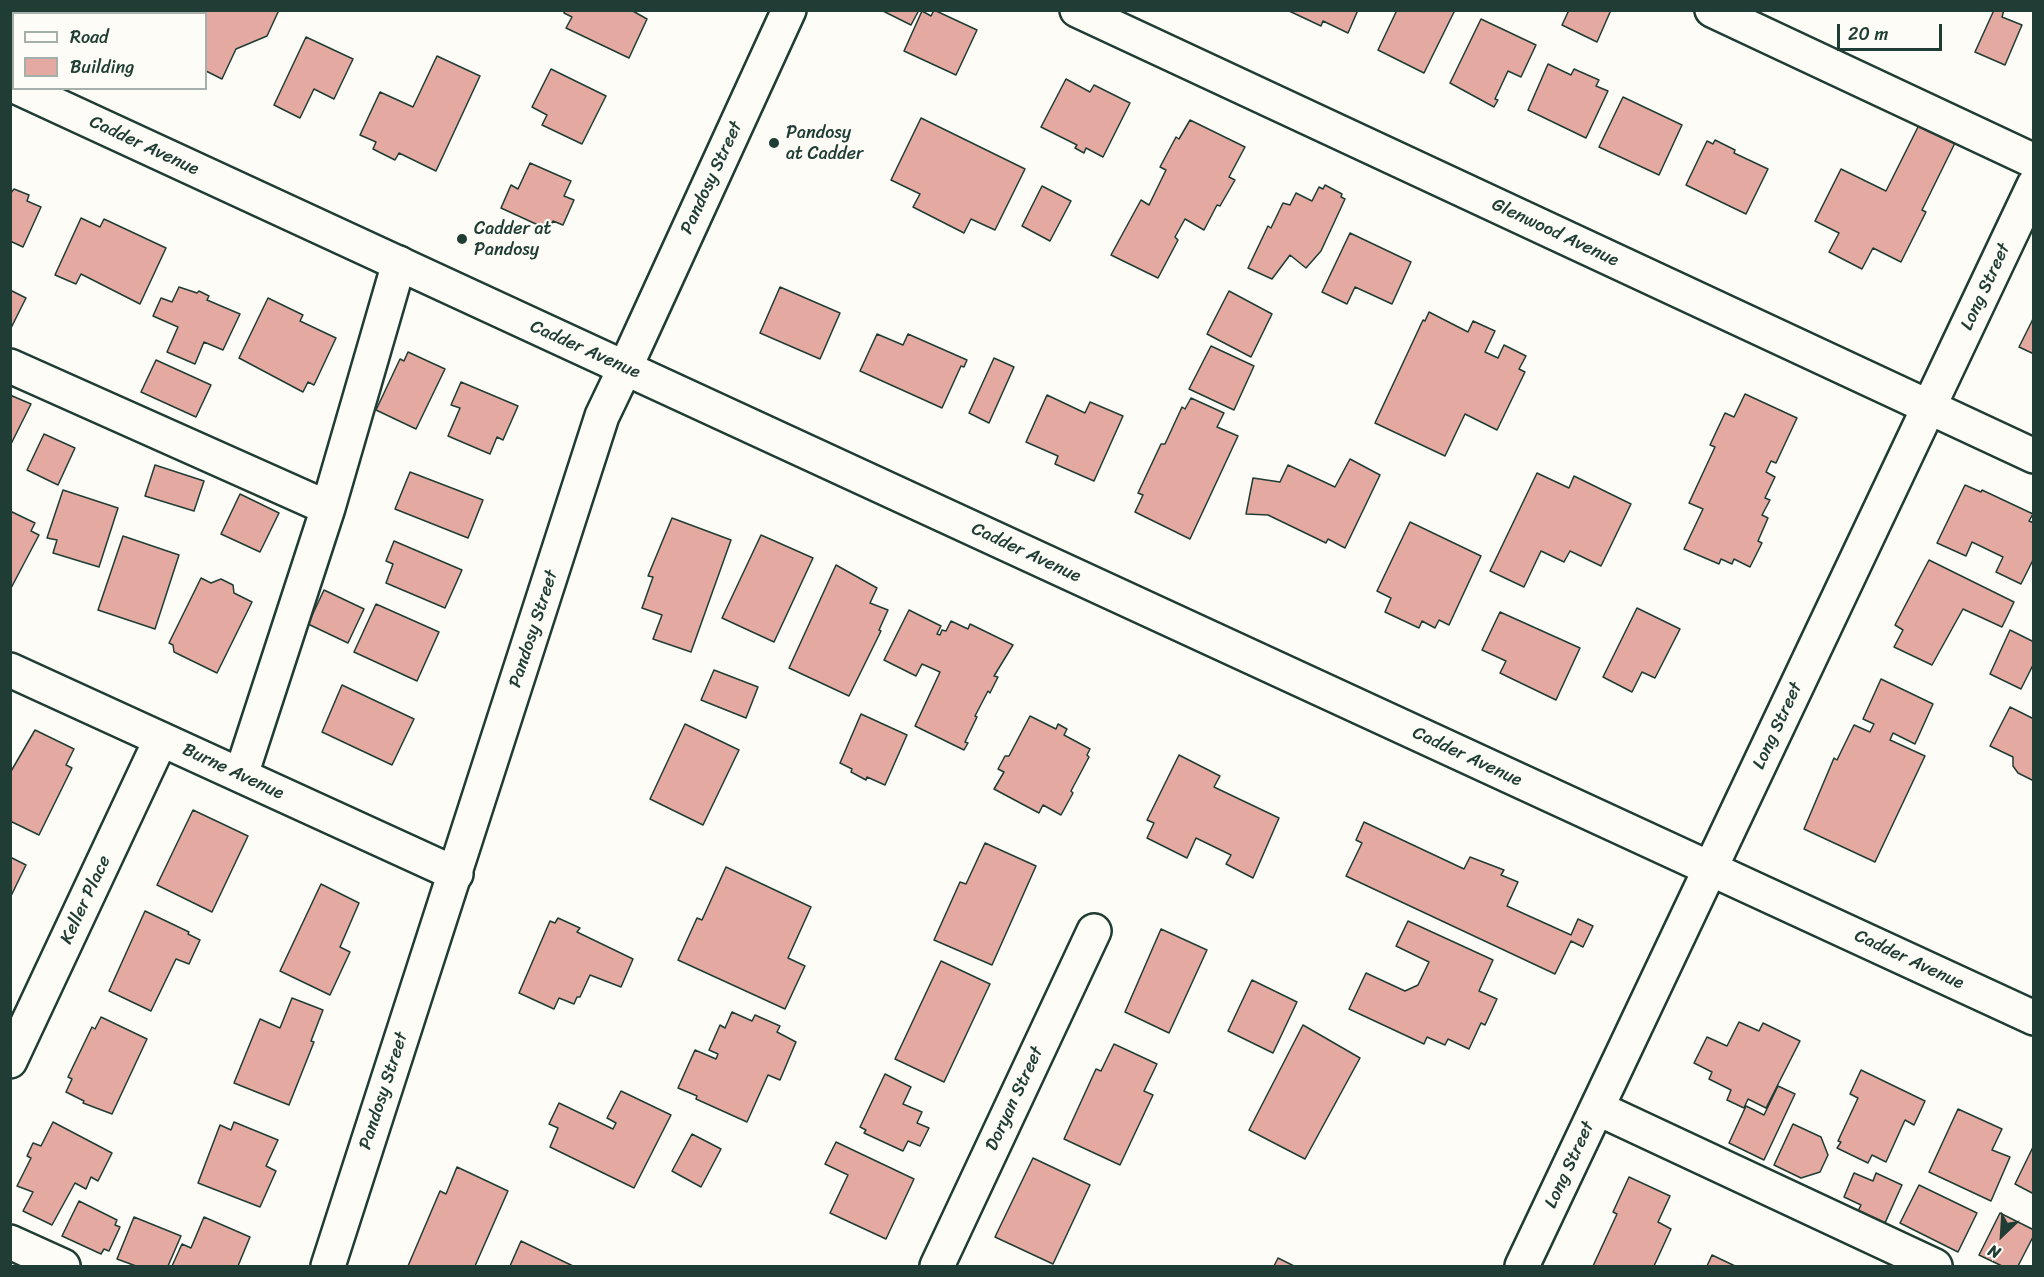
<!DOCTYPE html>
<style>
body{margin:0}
#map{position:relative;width:2044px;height:1277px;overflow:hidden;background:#fdfcf7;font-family:Sriracha,sans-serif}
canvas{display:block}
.frame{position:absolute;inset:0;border:12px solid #1f3d34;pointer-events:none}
.legend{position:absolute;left:12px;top:12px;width:195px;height:78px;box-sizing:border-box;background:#fdfcf7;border:2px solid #a4b0a9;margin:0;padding:8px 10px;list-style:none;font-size:18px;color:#1f3d34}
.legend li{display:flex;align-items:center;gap:12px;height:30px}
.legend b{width:30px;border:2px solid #a4b0a9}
.north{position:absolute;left:1972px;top:1205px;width:60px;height:60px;-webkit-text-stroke:4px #fdfcf7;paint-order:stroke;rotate:205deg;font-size:16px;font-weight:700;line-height:24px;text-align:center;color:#1f3d34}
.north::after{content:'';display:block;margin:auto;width:21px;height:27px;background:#1f3d34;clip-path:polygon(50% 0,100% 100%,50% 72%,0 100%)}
.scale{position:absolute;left:1837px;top:24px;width:105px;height:27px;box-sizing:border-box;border:3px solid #1f3d34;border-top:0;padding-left:8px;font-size:18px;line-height:21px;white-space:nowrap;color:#1f3d34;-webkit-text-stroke:4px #fdfcf7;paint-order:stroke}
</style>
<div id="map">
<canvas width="2044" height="1277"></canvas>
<div class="frame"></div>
<ul class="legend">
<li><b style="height:8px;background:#fdfcf7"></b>Road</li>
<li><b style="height:16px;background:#e4aaa1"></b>Building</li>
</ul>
<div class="north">N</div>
<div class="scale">20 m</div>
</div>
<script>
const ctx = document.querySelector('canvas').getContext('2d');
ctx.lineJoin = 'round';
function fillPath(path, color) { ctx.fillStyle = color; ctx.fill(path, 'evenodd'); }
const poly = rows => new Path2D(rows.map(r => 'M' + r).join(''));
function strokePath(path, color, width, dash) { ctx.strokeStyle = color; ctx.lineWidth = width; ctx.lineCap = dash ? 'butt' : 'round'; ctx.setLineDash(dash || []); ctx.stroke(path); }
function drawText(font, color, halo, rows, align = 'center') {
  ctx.font = font + ' Sriracha,sans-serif'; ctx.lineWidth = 4.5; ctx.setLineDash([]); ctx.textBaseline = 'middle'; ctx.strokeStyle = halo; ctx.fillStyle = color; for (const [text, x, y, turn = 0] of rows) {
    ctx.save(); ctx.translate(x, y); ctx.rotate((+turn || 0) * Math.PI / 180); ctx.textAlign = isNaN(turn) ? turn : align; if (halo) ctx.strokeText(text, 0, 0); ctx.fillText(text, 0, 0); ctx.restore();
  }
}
const building = poly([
 [188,10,279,10,267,36,236,49,222,79,206,71,206,14,189,14,188,10],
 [565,10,631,10,647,19,629,58,566,28,572,17,564,13,565,10],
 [881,10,919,10,911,25,881,10],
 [934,10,977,30,956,75,904,51,922,11,931,16,934,10],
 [1287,10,1358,10,1348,33,1323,21,1321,26,1287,10],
 [1397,10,1455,10,1424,73,1378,50,1397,10],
 [1569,10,1611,10,1597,42,1562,25,1569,10],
 [1994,10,2004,10,2002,17,2022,25,2005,65,1975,52,1994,10],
 [1481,19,1536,45,1521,77,1508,71,1495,99,1498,100,1494,107,1450,83,1481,19],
 [306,37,353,59,334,99,314,89,300,118,274,105,306,37],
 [437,56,480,76,436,171,399,153,395,160,373,149,376,142,360,135,380,92,413,107,437,56],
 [1548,64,1571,75,1574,69,1599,80,1596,86,1608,91,1586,138,1528,110,1548,64],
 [551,69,606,96,582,144,542,125,547,115,532,107,551,69],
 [1066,79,1090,92,1094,85,1130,103,1103,157,1086,148,1084,153,1075,148,1077,145,1041,127,1066,79],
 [1623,97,1682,125,1659,175,1599,147,1623,97],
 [921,118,1025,169,995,230,971,219,964,233,913,207,920,194,891,180,921,118],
 [1190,120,1245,147,1229,177,1235,180,1220,206,1217,205,1204,230,1185,219,1175,237,1178,240,1158,278,1111,255,1141,200,1149,205,1166,170,1160,167,1176,137,1179,139,1190,120],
 [1919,125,1955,143,1922,210,1926,212,1901,262,1873,248,1862,269,1829,252,1839,233,1815,221,1841,169,1886,191,1919,125],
 [1715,140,1735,150,1734,153,1768,169,1746,214,1686,185,1707,141,1713,144,1715,140],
 [530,163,571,181,564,196,574,200,563,225,553,221,549,230,501,208,511,185,518,189,530,163],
 [1325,185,1342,194,1341,197,1345,199,1321,251,1306,268,1290,255,1272,279,1248,268,1268,226,1271,228,1283,203,1290,205,1296,193,1312,201,1319,187,1323,189,1325,185],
 [1042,186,1071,201,1050,241,1022,226,1042,186],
 [14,189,29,195,27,201,41,207,23,247,10,241,10,194,14,189],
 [81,218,100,227,104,219,166,248,140,304,81,274,76,284,55,275,81,218],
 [1350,233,1411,262,1392,304,1355,287,1347,304,1322,292,1350,233],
 [179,287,197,293,199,291,209,296,207,300,240,314,223,350,204,342,195,364,167,352,178,327,153,316,161,298,172,302,179,287],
 [780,287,840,313,820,359,760,333,780,287],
 [10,290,26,298,10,330,10,290],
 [1229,291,1272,314,1251,357,1207,334,1229,291],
 [268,298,303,315,300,321,336,338,314,385,308,382,303,392,239,358,268,298],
 [1429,312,1468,332,1473,321,1495,331,1485,352,1498,358,1504,345,1526,356,1519,369,1525,372,1497,430,1465,414,1445,456,1375,423,1423,320,1425,321,1429,312],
 [2034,317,2034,354,2019,347,2034,317],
 [877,334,903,345,908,334,967,360,964,367,961,366,942,408,860,371,877,334],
 [1211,346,1254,366,1234,410,1189,389,1211,346],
 [408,352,445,369,416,429,376,410,400,359,404,361,408,352],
 [994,358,1014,367,989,423,969,413,994,358],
 [156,360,211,385,196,417,141,392,156,360],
 [461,382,518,406,503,440,497,437,490,454,448,436,460,408,451,405,461,382],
 [1745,394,1797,418,1776,463,1771,461,1766,472,1775,477,1765,498,1770,500,1762,515,1768,518,1758,541,1762,543,1750,567,1734,559,1732,564,1721,559,1719,564,1684,549,1703,509,1689,503,1715,447,1710,445,1725,413,1734,417,1745,394],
 [10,395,31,404,10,446,10,395],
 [1047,395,1085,413,1090,402,1123,416,1094,481,1055,464,1058,456,1026,442,1047,395],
 [1191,398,1224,413,1217,427,1238,436,1190,539,1135,512,1143,495,1138,493,1161,444,1165,444,1182,407,1185,409,1191,398],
 [44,434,75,448,58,485,27,470,44,434],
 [1350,459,1380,475,1345,548,1328,539,1326,543,1268,515,1246,514,1253,478,1280,482,1288,465,1335,487,1350,459],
 [155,465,204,481,194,511,145,496,155,465],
 [410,472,483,500,468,538,395,509,410,472],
 [1537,473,1569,488,1574,476,1631,504,1601,566,1570,551,1564,562,1541,551,1524,587,1490,571,1537,473],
 [1965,485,1981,492,1982,490,2033,514,2029,521,2034,523,2034,558,2021,584,1996,572,2003,557,1972,542,1966,556,1937,543,1965,485],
 [63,490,118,508,99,567,53,553,57,540,47,538,63,490],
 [240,494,279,513,260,552,221,534,240,494],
 [10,511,35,523,31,531,39,535,10,590,10,511],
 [672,518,731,540,691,652,653,639,662,615,642,608,653,577,648,576,672,518],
 [1410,522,1481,556,1449,625,1439,620,1435,628,1422,621,1419,628,1385,612,1391,598,1377,591,1410,522],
 [761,535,813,558,774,642,722,618,761,535],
 [123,536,179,555,155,629,98,610,123,536],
 [394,541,462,570,445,608,386,583,393,564,386,561,394,541],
 [1929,560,2014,602,2002,627,1963,609,1932,665,1894,647,1903,630,1895,625,1929,560],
 [836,565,877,588,870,603,888,610,879,630,881,631,849,696,789,668,836,565],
 [201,578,211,583,221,579,233,585,234,593,252,602,217,673,174,652,173,645,169,643,201,578],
 [324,590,364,609,348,643,308,624,324,590],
 [376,604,439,632,417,681,354,652,376,604],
 [1637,608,1680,629,1655,678,1642,672,1632,692,1603,677,1637,608],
 [909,610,941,626,937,634,940,635,942,630,946,631,951,621,968,629,970,624,1013,645,994,676,998,677,990,693,988,691,975,716,977,717,965,742,968,743,964,750,915,726,940,672,922,664,916,676,884,660,909,610],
 [1500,612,1580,648,1556,700,1500,673,1506,661,1482,650,1500,612],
 [2010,630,2034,642,2034,663,2021,689,1990,674,2010,630],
 [714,670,758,687,746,718,701,700,714,670],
 [1881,679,1933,704,1915,744,1893,733,1890,740,1925,756,1875,862,1804,829,1834,758,1837,760,1854,725,1870,732,1874,724,1863,719,1881,679],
 [342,685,414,719,392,765,322,732,342,685],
 [2010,707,2034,719,2034,781,2018,773,2013,766,2013,757,1990,746,2010,707],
 [861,714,907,735,885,785,867,777,866,780,851,772,852,769,840,763,861,714],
 [1030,716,1056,729,1058,724,1067,729,1064,735,1090,749,1087,755,1089,757,1071,791,1073,793,1061,815,1043,805,1039,813,994,789,1004,772,998,769,1005,756,1009,756,1030,716],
 [685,724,739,750,703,825,650,799,685,724],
 [35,730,74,749,66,765,72,768,39,835,10,821,10,773,35,730],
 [1179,755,1220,776,1214,787,1279,818,1253,878,1226,864,1231,855,1196,838,1187,858,1147,838,1154,823,1147,820,1179,755],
 [193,810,248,836,212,912,157,885,193,810],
 [1364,822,1464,869,1470,857,1504,870,1501,875,1518,882,1507,906,1571,935,1578,919,1593,926,1583,947,1571,941,1555,974,1346,876,1362,843,1356,840,1364,822],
 [985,843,1036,866,992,965,934,940,960,882,966,884,985,843],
 [10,857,26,865,10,898,10,857],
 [726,867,811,907,788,958,805,966,785,1009,678,960,697,918,702,920,726,867],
 [321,884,359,903,340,947,350,952,330,995,280,971,321,884],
 [145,911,189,932,188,934,200,940,189,964,176,959,151,1011,109,991,145,911],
 [558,918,580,928,577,932,633,959,621,987,590,975,580,997,577,997,574,1004,559,998,554,1009,519,993,550,921,555,923,558,918],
 [1408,921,1493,960,1479,991,1497,999,1485,1025,1481,1023,1469,1049,1448,1039,1445,1045,1427,1037,1424,1044,1349,1009,1366,973,1405,991,1418,985,1429,962,1396,946,1408,921],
 [1161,929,1207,950,1169,1033,1125,1012,1161,929],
 [941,961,990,984,944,1082,895,1059,941,961],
 [1252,980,1297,1002,1273,1053,1228,1031,1252,980],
 [292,998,323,1010,311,1041,314,1042,289,1105,234,1083,260,1019,280,1028,292,998],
 [732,1012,752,1021,755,1015,780,1026,777,1032,796,1042,780,1080,768,1075,747,1122,696,1099,697,1096,678,1088,695,1050,716,1059,718,1054,709,1050,720,1025,725,1028,732,1012],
 [101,1017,147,1039,112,1114,83,1103,84,1101,66,1092,72,1079,68,1077,92,1027,95,1029,101,1017],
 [1739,1022,1759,1031,1763,1023,1800,1041,1766,1108,1748,1099,1744,1108,1727,1100,1731,1090,1709,1079,1712,1072,1694,1063,1707,1037,1727,1046,1739,1022],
 [1303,1025,1360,1058,1305,1159,1249,1130,1303,1025],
 [1114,1044,1157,1064,1144,1091,1153,1095,1120,1165,1064,1139,1096,1069,1101,1071,1114,1044],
 [1861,1070,1925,1101,1914,1125,1905,1120,1886,1162,1872,1155,1868,1163,1837,1148,1841,1142,1838,1141,1858,1098,1850,1094,1861,1070],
 [885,1074,911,1087,903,1104,922,1112,917,1123,929,1128,920,1146,908,1141,903,1151,864,1133,866,1130,860,1127,885,1074],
 [1778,1086,1795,1094,1764,1160,1729,1143,1746,1106,1764,1115,1778,1086],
 [621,1091,671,1115,634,1188,550,1147,558,1128,549,1124,559,1103,613,1129,616,1123,607,1118,621,1091],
 [1958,1109,2002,1129,1992,1150,2010,1157,1991,1201,1929,1172,1958,1109],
 [53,1122,112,1153,98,1181,91,1177,86,1189,75,1183,52,1225,23,1211,33,1192,17,1186,31,1158,27,1156,33,1143,41,1146,53,1122],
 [234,1122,278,1140,266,1166,276,1171,260,1207,198,1183,220,1125,231,1130,234,1122],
 [1793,1124,1821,1137,1828,1155,1820,1172,1801,1178,1774,1165,1793,1124],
 [692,1134,721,1149,701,1187,672,1171,692,1134],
 [836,1142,914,1179,886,1239,830,1213,848,1175,825,1164,836,1142],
 [2034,1145,2034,1194,2015,1184,2034,1145],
 [1033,1158,1090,1185,1053,1264,995,1237,1033,1158],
 [457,1167,508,1191,475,1266,408,1266,440,1191,446,1194,457,1167],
 [1854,1173,1873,1181,1876,1173,1902,1185,1885,1223,1858,1211,1861,1205,1844,1197,1854,1173],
 [1629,1177,1670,1196,1658,1222,1671,1229,1654,1266,1593,1266,1617,1214,1613,1212,1629,1177],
 [1919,1185,1977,1213,1958,1252,1900,1223,1919,1185],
 [79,1201,117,1220,115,1225,120,1227,109,1251,104,1249,101,1254,62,1236,79,1201],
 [2000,1213,2034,1230,2034,1235,2018,1266,2002,1266,1979,1255,2000,1213],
 [134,1217,181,1236,168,1266,136,1266,117,1259,134,1217],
 [204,1217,250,1237,238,1266,172,1266,182,1244,191,1248,204,1217],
 [521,1241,573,1266,510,1266,521,1241],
 [1712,1255,1735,1266,1707,1266,1712,1255],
 [1278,1258,1294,1266,1274,1266,1278,1258]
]);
fillPath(building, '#e4aaa1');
strokePath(building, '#1f3d34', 1.5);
const minor = poly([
 [789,10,625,368,2034,1018],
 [1077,10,2034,456],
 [1712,10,2034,161],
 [10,366,328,508],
 [10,670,456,874],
 [241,775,328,508,399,263],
 [10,1061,161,739],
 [1597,1108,1935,1266],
 [10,1242,63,1266],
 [937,1266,1094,931],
 [1522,1266,2034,185]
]);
const major = poly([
 [19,88,625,368,602,416,328,1266]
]);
strokePath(minor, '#1f3d34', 38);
strokePath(major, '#1f3d34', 38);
strokePath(minor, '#fdfcf7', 33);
strokePath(major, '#fdfcf7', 33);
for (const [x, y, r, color] of [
 [774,143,6,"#1f3d34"],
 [462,239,6,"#1f3d34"]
]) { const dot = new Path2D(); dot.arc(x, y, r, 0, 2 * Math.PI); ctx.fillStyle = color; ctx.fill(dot); strokePath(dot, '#fdfcf7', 2); }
drawText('18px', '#1f3d34', '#fdfcf7', [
 ["Pandosy",786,133],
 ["at Cadder",786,154],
 ["Cadder at",474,229],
 ["Pandosy",474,250]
], 'left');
drawText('18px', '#1f3d34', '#fdfcf7', [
 ["Cadder Avenue",144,146,25],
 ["Pandosy Street",712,178,-65],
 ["Glenwood Avenue",1555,233,25],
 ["Long Street",1986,287,-65],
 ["Cadder Avenue",585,350,24],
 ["Cadder Avenue",1026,553,25],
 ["Pandosy Street",534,629,-72],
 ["Long Street",1778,726,-65],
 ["Cadder Avenue",1467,757,25],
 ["Burne Avenue",233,772,25],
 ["Keller Place",86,900,-65],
 ["Cadder Avenue",1909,960,25],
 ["Pandosy Street",384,1091,-72],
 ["Doryan Street",1015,1099,-65],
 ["Long Street",1570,1165,-65]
]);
</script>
